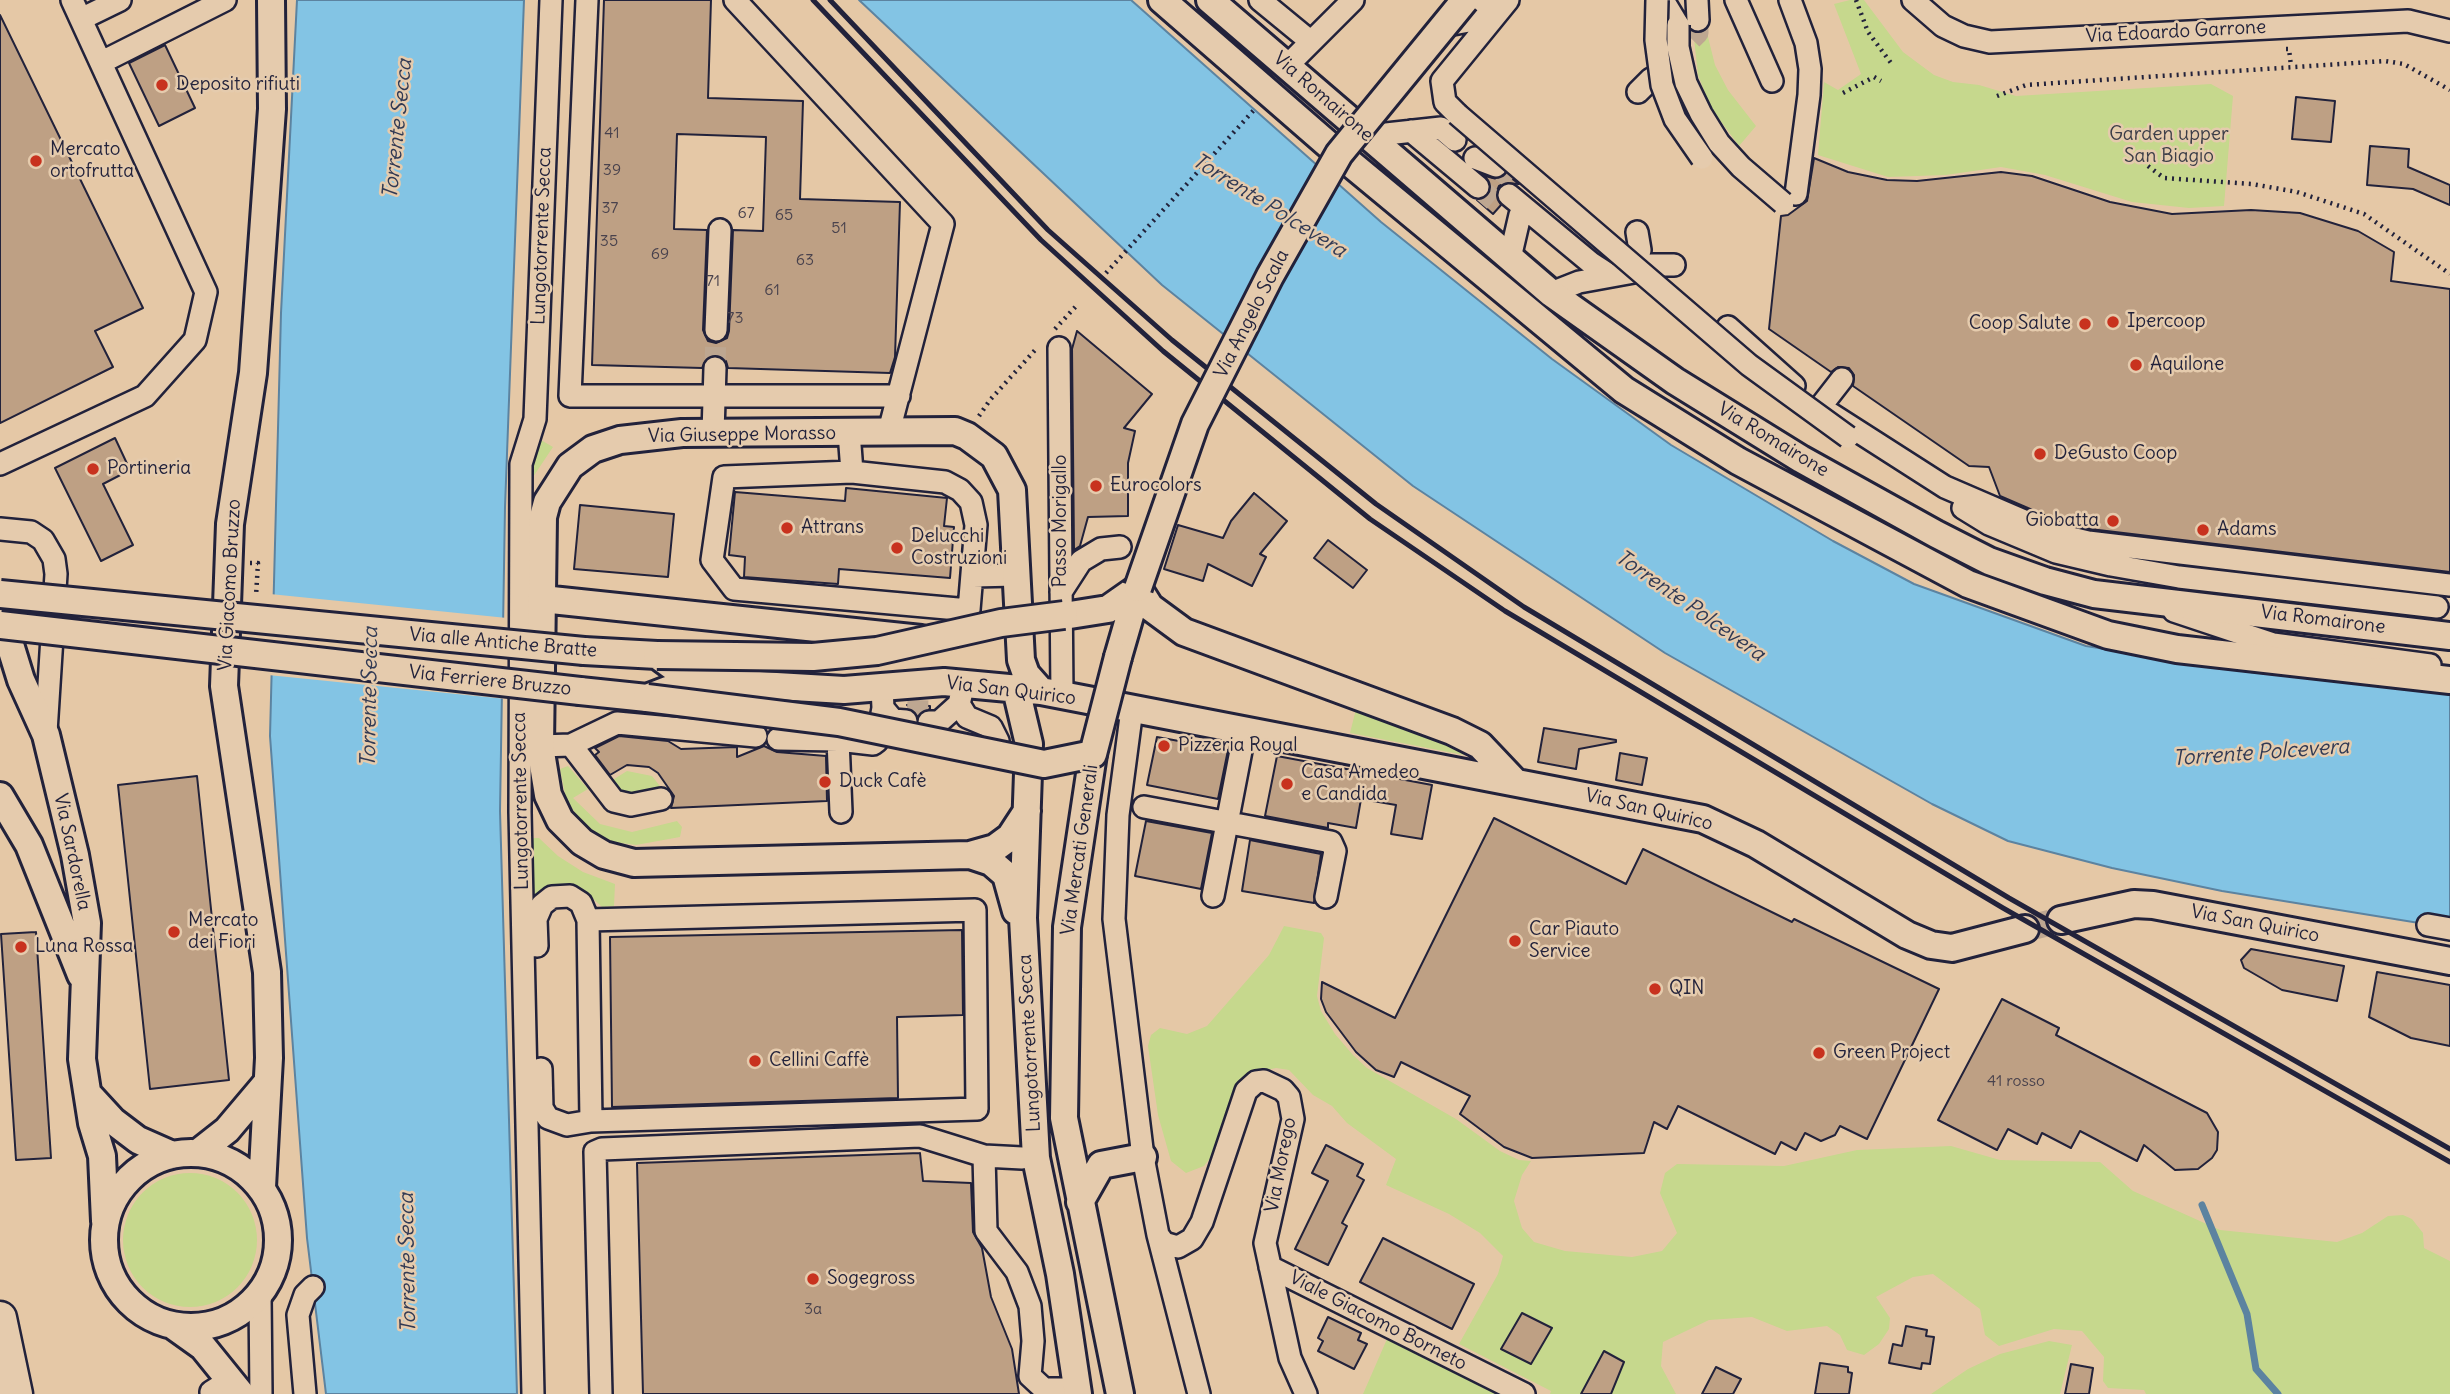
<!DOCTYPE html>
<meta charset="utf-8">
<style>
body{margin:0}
canvas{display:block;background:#e5c8a6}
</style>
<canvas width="2450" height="1394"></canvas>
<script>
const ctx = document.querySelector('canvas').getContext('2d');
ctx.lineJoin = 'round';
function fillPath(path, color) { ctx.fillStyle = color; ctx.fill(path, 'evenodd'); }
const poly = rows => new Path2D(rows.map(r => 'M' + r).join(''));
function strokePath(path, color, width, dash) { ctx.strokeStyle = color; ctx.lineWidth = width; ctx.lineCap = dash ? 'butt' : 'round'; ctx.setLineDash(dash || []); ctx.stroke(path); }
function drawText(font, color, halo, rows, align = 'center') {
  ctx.font = font + ' Delius,sans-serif'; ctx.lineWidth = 5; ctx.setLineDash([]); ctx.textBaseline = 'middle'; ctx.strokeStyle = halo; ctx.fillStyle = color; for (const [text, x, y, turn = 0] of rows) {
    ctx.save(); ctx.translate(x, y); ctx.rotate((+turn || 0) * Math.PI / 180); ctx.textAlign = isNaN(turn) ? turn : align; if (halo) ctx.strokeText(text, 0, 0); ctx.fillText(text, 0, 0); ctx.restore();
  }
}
fillPath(poly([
 [1850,0,1864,0,1903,52,1934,75,1953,82,1979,85,2016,96,2211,84,2233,96,2224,206,2189,208,2132,202,2045,175,2001,167,1946,175,1888,177,1818,155,1824,82,1838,90,1861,74,1834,4],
 [1692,20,1705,25,1715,65,1728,90,1756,126,1739,146,1711,108,1698,75],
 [544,422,541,440,553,447,531,480,525,464],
 [1356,709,1457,741,1467,751,1464,755,1350,733],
 [568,766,588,789,573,798,600,824,632,832,677,821,682,827,680,837,636,845,613,842,598,835,579,819,566,799,560,769],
 [627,771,652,776,660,786,654,794,645,796,620,793,611,781],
 [534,838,539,838,558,856,583,872,615,884,614,906,602,907,587,893,576,889,528,914,527,842],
 [1284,926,1321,933,1324,938,1317,996,1321,1011,1335,1034,1353,1055,1367,1068,1456,1119,1500,1151,1519,1160,1531,1161,1522,1175,1514,1201,1522,1228,1534,1242,1565,1251,1632,1257,1662,1251,1677,1233,1660,1193,1665,1173,1677,1164,1784,1166,1857,1150,1951,1146,2000,1160,2100,1162,2133,1191,2220,1230,2337,1242,2362,1233,2388,1216,2403,1215,2412,1219,2423,1233,2424,1248,2450,1261,2450,1394,2146,1394,2144,1390,2108,1388,2103,1381,2104,1357,2082,1331,2054,1329,1999,1346,1985,1335,1980,1309,1933,1274,1913,1277,1876,1297,1890,1318,1889,1329,1879,1344,1864,1355,1847,1350,1840,1335,1827,1326,1787,1331,1752,1317,1709,1320,1663,1342,1661,1366,1676,1394,1550,1394,1551,1391,1459,1344,1498,1274,1503,1256,1480,1233,1449,1214,1386,1185,1396,1159,1347,1123,1332,1106,1313,1095,1289,1070,1276,1068,1253,1073,1234,1091,1217,1149,1204,1166,1186,1173,1171,1161,1158,1115,1148,1046,1151,1035,1160,1028,1187,1034,1207,1026,1269,955],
 '123 1240a67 67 0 1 1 134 0a67 67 0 1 1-134 0Z',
 [1387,1339,1504,1394,1363,1394],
 [2049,1341,2072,1345,2060,1394,1931,1394,1968,1369,2000,1354]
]), '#c6d88d');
const water = poly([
 [297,0,524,0,505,507,500,811,517,1394,326,1394,307,1238,270,736,281,313,297,0],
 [859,0,1131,0,1381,222,1552,359,1671,445,1833,541,1914,584,2086,646,2250,672,2450,693,2450,928,2222,891,2112,868,2008,841,1932,804,1665,653,1413,486,1162,285,859,0]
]);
fillPath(water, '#83c4e4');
strokePath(water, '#5c83a0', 2);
fillPath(poly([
 [270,594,507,618,506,699,268,675]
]), '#e5c8a6');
strokePath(poly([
 [2202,1205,2247,1314,2256,1369,2278,1394]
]), '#5c83a0', 7);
const building = poly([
 [604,0,711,0,708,98,803,101,800,199,900,202,895,357,890,373,728,368,726,361,716,355,708,357,702,368,592,365,604,0],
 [677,134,766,137,763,231,733,230,729,331,727,338,716,343,708,341,703,330,707,230,674,229,677,134],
 [0,15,143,308,95,331,113,367,0,423,0,15],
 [165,45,195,108,159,126,129,63,165,45],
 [2296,97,2335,101,2331,142,2292,139,2296,97],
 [2370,146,2409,149,2408,167,2450,185,2450,205,2413,189,2367,185,2370,146],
 [1814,158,1848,172,1887,180,1917,181,2001,172,2032,176,2110,202,2172,214,2251,210,2300,213,2358,231,2394,252,2391,281,2450,289,2450,572,2090,529,2058,521,2000,496,1989,467,1969,466,1853,386,1854,375,1849,368,1838,367,1831,372,1769,329,1781,216,1788,215,1807,201,1814,158],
 [1506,174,1519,184,1505,183,1499,186,1496,193,1501,205,1493,214,1477,200,1488,196,1491,190,1485,176,1497,179,1506,174],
 [1077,331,1152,394,1124,428,1135,431,1128,463,1128,516,1088,517,1080,546,1074,550,1072,349,1077,331],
 [115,438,130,470,103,484,133,545,101,561,55,468,115,438],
 [846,488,947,498,944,526,954,527,950,578,839,569,838,584,744,577,745,557,729,555,735,492,845,501,846,488],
 [1254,493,1287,521,1260,554,1266,557,1252,586,1208,564,1203,581,1164,569,1178,525,1223,538,1231,521,1254,493],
 [580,505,674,514,668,577,574,569,580,505],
 [1328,540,1367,570,1353,588,1314,558,1328,540],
 [907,705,930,706,930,709,918,715,907,705],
 [1544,728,1616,740,1616,742,1579,749,1576,769,1538,762,1544,728],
 [619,736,668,741,681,749,737,747,737,757,764,746,777,752,826,756,827,801,671,808,674,796,658,773,649,767,627,765,610,775,595,755,599,752,595,748,619,736],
 [1157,737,1228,750,1218,799,1147,785,1157,737],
 [1620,753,1647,758,1642,785,1616,780,1620,753],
 [1277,756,1432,785,1422,839,1391,834,1396,805,1361,799,1356,828,1328,823,1328,828,1265,816,1277,756],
 [197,776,229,1080,150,1089,118,785,197,776],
 [1494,818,1626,884,1643,849,1792,922,1794,919,1939,989,1867,1139,1840,1126,1835,1135,1821,1141,1805,1133,1796,1150,1781,1142,1775,1154,1678,1106,1667,1129,1654,1122,1644,1153,1532,1158,1504,1147,1460,1114,1470,1096,1401,1062,1394,1077,1376,1070,1356,1052,1326,1012,1321,999,1322,982,1395,1018,1494,818],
 [1146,821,1212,833,1201,889,1135,876,1146,821],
 [1250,840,1321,854,1314,903,1242,891,1250,840],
 [962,930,963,1015,897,1017,898,1098,612,1107,610,937,962,930],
 [36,932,51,1158,16,1160,1,934,36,932],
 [2251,949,2344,966,2337,1001,2282,990,2244,968,2241,960,2251,949],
 [2377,972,2450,985,2450,1046,2411,1038,2369,1017,2377,972],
 [2002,999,2059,1028,2056,1035,2207,1113,2218,1132,2217,1150,2212,1158,2198,1169,2175,1170,2144,1145,2137,1161,2080,1131,2071,1148,2042,1133,2037,1144,2008,1129,1997,1150,1938,1120,2002,999],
 [1326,1145,1363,1164,1357,1176,1364,1180,1342,1223,1347,1226,1328,1265,1295,1249,1328,1181,1312,1173,1326,1145],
 [920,1153,923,1181,971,1183,973,1232,982,1248,991,1297,1012,1349,1019,1394,643,1394,637,1163,920,1153],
 [1383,1238,1474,1284,1452,1329,1360,1282,1383,1238],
 [1522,1313,1552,1328,1531,1364,1501,1349,1522,1313],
 [1328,1317,1361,1333,1358,1340,1367,1344,1354,1369,1318,1351,1323,1341,1318,1338,1328,1317],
 [1906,1326,1927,1330,1926,1336,1934,1337,1930,1364,1922,1363,1921,1369,1889,1363,1893,1344,1902,1346,1906,1326],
 [1604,1351,1624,1362,1611,1394,1581,1394,1604,1351],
 [1820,1363,1848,1367,1848,1372,1852,1373,1849,1394,1815,1394,1820,1363],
 [2071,1364,2093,1368,2089,1394,2065,1394,2071,1364],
 [1716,1367,1741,1379,1733,1394,1702,1394,1716,1367]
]);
fillPath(building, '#bea084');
strokePath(building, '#22223b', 2);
strokePath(poly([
 [1670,61,1698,33,1698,20],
 [1496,166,1518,185],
 [1478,187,1500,206],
 [715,368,716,330],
 [907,710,930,711]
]), '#bea791', 21, [21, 10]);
strokePath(poly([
 [2025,929,2061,920]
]), '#bea791', 26, [26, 13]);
const minor = poly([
 [587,0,570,396,899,396],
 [735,0,943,224,889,431],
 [1260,0,1310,41],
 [1663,0,1678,25],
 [1697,0,1698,20],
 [1736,0,1772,81],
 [1790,0,1806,43,1810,69,1809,95,1796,194],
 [1913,0,1943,26,1964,36,1990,42,2408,21,2450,31],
 [81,19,120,0],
 [1442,26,1469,21,1487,0],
 [102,62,225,0],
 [1286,67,1353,0],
 [1638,92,1651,79],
 [1457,114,1445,102,1442,81,1508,0],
 [1411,131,1478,187],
 [1368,136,1441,128,1455,140],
 [1475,158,1496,166],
 [1509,195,1591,263,1611,276],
 [1510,258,1520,215],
 [1634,272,1640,250,1637,232],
 [1551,293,1579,282,1634,272,1651,265,1674,265],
 [1728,327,1794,386],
 [716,330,720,230],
 [1059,348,1062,695],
 [1821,406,1842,379],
 [1831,414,1945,487,2054,534,2088,542,2450,585],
 [849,432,852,472,945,482,960,490,971,502,976,525,969,610,734,589,712,560,724,477,852,472],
 [713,433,715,368],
 [0,464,145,396,195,340,206,292,72,0],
 [1963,508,1989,524,2056,552,2111,565,2179,577,2437,607],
 [0,529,31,532,43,540,54,559,56,574,46,732],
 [973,576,1016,575],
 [1061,592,1081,561,1101,549,1120,547],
 [2174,611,2273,644,2430,665],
 [959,704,967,717,991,727,998,741],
 [883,708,893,720,906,721],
 [1132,709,1118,815,1114,919,1143,1157,1158,1235,1164,1243,1178,1247,1192,1239,1202,1222,1246,1091,1256,1082,1264,1081,1283,1090,1289,1097,1293,1119,1265,1243,1290,1358,1306,1394],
 [929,722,939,722,959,704,964,683],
 [778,739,838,740,873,744,877,741,883,708,882,688],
 [838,740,841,812],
 [571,745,614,801,631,805,661,799],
 [540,746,571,745,617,723,756,736],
 [1144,807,1331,842,1335,851,1326,897],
 [1213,896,1245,730],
 [975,910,977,1109,591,1121,588,920,975,910],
 [2428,925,2450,929],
 [537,946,536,919,542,905,552,897,570,896,581,903,588,920],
 [541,1069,542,1108,548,1118,567,1125,591,1121],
 [984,1156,986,1231,1017,1272,1030,1306,1033,1341,1030,1376,1044,1389,1068,1389],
 [1158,1235,1199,1394],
 [1270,1267,1524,1394],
 [260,1295,261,1394],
 [211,1392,230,1380],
 [305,1394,298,1315,305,1295,313,1287],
 [533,1394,520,812,521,464,535,419,551,0],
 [601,1394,595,1152,602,1149,920,1136,984,1156,1022,1158]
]);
const major = poly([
 [1162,0,1339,154,1624,390,1738,461,1968,584,2108,635,2177,649,2450,680],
 [1210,0,1551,293,1675,381,1801,459,1936,534,1989,561,2045,581,2094,594,2450,636],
 [1138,588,1150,607,1184,632,1452,731,1480,745,1515,782],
 [542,599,921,639],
 [0,612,21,680,46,735,75,855,87,923,82,1059,92,1123,102,1156,105,1221],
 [1070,615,1108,609,1138,588],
 [584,651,657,655,676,669],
 [1118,657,1138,588],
 [1016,689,1029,744,1023,918,1036,1158,1060,1274,1078,1394],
 [580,691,647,698,691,681,844,690,944,682,1041,691,1703,819,1756,844,1907,935,1931,945,1952,948,2025,929],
 [1093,754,1067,927,1064,1118,1120,1394],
 [0,796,29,845,81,975],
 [1027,811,1010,837,995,848,970,855,634,863,604,855,582,842,560,820,548,795,540,746,543,517,547,502,570,466,593,449,620,440,682,433,955,431,967,436,994,456,1012,490,1021,660,1026,674,1041,691],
 [970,855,991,862,1006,875,1016,911],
 [2061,920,2134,904,2153,905,2450,961],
 [90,1096,113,1121,138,1140,172,1155],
 [199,1152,227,1130,265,1085],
 '104 1240a87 87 0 1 1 174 0a87 87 0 1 1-174 0Z',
 [262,1187,269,1058,267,972,224,686,230,524,253,373,272,109,271,0],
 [1080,1202,1101,1165,1143,1157],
 [175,1327,203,1347,241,1394]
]);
const highway = poly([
 [0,1318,16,1394]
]);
strokePath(minor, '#22223b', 26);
strokePath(major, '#22223b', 32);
strokePath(highway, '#22223b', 37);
strokePath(poly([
 [1856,0,1868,32,1891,63],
 [2286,49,2289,49,2291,66],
 [1843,93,1874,77,1881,81],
 [1997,96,2026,85,2385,61,2404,64,2450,90],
 [2148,166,2164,178,2252,184,2297,192,2364,214,2450,274],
 [1106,273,1254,110],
 [1055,329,1078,304],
 [979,416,990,400,1037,348],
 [250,563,258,563,256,596]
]), '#22223b', 4.5, [2, 5]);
strokePath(minor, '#e5cbad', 21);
strokePath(major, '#e5cbad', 26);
strokePath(highway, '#e5cbad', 32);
strokePath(poly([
 [813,0,1041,240,1163,351,1370,519,1505,611,2003,908,2450,1162],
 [830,0,1048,230,1172,340,1376,504,1524,607,2009,898,2450,1149]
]), '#22223b', 5);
const minorBridge = poly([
 [1657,0,1656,40,1662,85,1675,119,1702,158],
 [1678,25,1678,47,1686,83,1701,114,1719,143,1741,167,1783,203],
 [1457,114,1749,365,1848,437]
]);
const majorBridge = poly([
 [1138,588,1195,424,1270,276,1339,154,1465,0],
 [0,594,584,651],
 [0,625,580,691],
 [657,655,813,657,877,651,1001,623,1064,615],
 [647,698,839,722,1044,764,1093,754,1118,657]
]);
strokePath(minorBridge, '#22223b', 26, []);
strokePath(majorBridge, '#22223b', 32, []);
strokePath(minorBridge, '#e5cbad', 21);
strokePath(majorBridge, '#e5cbad', 26);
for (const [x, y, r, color] of [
 [162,85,7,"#c8321e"],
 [36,161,7,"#c8321e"],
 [2113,322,7,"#c8321e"],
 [2085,324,7,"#c8321e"],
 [2136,365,7,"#c8321e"],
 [2040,454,7,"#c8321e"],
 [93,469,7,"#c8321e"],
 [1096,486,7,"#c8321e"],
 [2113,521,7,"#c8321e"],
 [787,528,7,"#c8321e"],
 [2203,530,7,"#c8321e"],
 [897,548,7,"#c8321e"],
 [1164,746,7,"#c8321e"],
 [825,782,7,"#c8321e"],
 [1287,784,7,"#c8321e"],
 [174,932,7,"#c8321e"],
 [1515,941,7,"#c8321e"],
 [21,947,7,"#c8321e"],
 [1655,989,7,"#c8321e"],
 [1819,1053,7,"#c8321e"],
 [755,1061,7,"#c8321e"],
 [813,1279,7,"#c8321e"]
]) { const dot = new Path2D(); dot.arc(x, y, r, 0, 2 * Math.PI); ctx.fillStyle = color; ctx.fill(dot); strokePath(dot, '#e5cbad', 2.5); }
drawText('16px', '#49424d', null, [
 ["41",612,133],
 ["39",612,170],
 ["37",610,208],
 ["67",746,213],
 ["65",784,215],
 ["51",839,228],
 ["35",609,241],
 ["69",660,254],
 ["63",805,260],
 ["71",713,281],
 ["61",772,290],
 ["73",735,318],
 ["41 rosso",2016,1081],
 ["3a",813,1309]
]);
drawText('19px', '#22223b', '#e5cbad', [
 ["Via Edoardo Garrone",2176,32,-3],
 ["Via Romairone",1323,97,41],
 ["Lungotorrente Secca",542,236,-88],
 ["Via Angelo Scala",1252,314,-63],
 ["Via Giuseppe Morasso",742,435,-1],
 ["Via Romairone",1773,440,31],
 ["Passo Morigallo",1061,521,-90],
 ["Via Giacomo Bruzzo",230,585,-87],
 ["Via Romairone",2323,620,7],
 ["Via alle Antiche Bratte",503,643,5],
 ["Via Ferriere Bruzzo",490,681,6],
 ["Via San Quirico",1011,691,7],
 ["Lungotorrente Secca",521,801,-91],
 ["Via San Quirico",1649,810,13],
 ["Via Mercati Generali",1080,850,-82],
 ["Via Sardorella",72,852,78],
 ["Via San Quirico",2255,924,11],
 ["Lungotorrente Secca",1030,1043,-93],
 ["Via Morego",1281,1165,-79],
 ["Viale Giacomo Borneto",1378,1321,27]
]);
drawText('19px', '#22223b', '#e5cbad', [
 ["Deposito rifiuti",176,85],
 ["Mercato",50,150],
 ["ortofrutta",50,172],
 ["Ipercoop",2127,322],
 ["Coop Salute",2071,324,"right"],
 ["Aquilone",2150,365],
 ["DeGusto Coop",2054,454],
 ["Portineria",107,469],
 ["Eurocolors",1110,486],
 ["Giobatta",2099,521,"right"],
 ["Attrans",801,528],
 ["Adams",2217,530],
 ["Delucchi",911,537],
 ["Costruzioni",911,559],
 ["Pizzeria Royal",1178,746],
 ["Casa Amedeo",1301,773],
 ["e Candida",1301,795],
 ["Duck Cafè",839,782],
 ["Mercato",188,921],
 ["dei Fiori",188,943],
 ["Car Piauto",1529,930],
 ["Service",1529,952],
 ["Luna Rossa",35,947],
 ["QIN",1669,989],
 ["Green Project",1833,1053],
 ["Cellini Caffè",769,1061],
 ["Sogegross",827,1279]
], 'left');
drawText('19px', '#3b3d47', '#e5cbad', [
 ["Garden upper",2169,135],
 ["San Biagio",2169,157]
]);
drawText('italic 21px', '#313a54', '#e5cbad', [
 ["Torrente Secca",398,129,-84],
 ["Torrente Polcevera",1269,206,32],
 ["Torrente Polcevera",1690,606,35],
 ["Torrente Secca",370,697,-89],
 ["Torrente Polcevera",2261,753,-4],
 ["Torrente Secca",408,1263,-91]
]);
</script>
